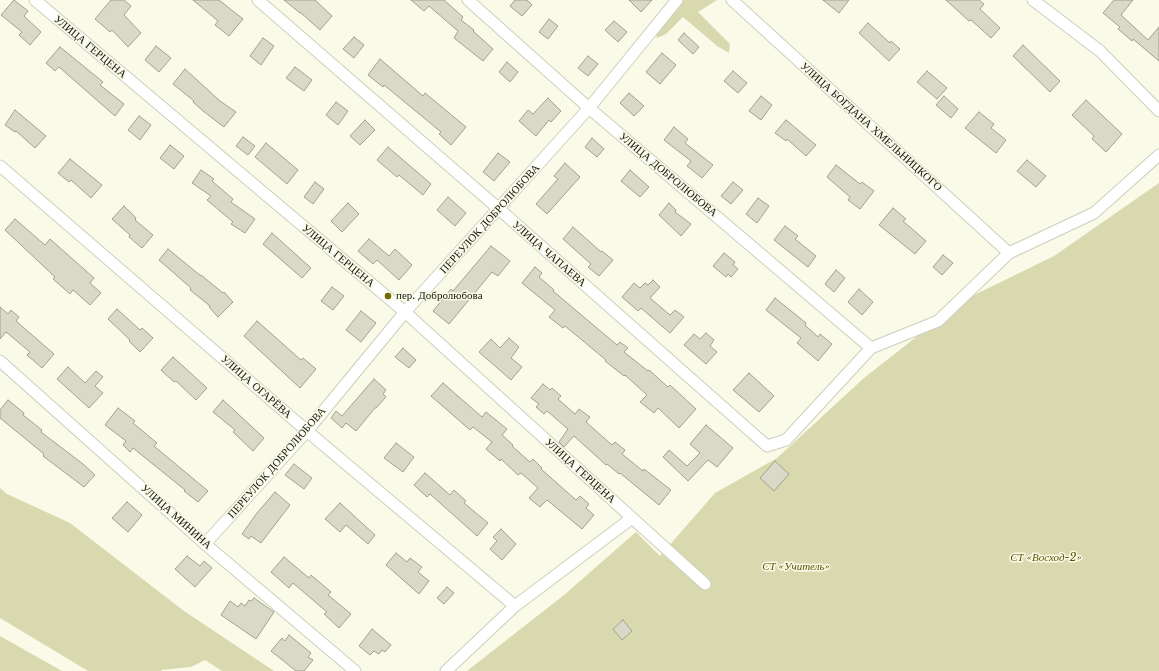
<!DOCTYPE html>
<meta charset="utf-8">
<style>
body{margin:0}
canvas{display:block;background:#fafae8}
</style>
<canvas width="1159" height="671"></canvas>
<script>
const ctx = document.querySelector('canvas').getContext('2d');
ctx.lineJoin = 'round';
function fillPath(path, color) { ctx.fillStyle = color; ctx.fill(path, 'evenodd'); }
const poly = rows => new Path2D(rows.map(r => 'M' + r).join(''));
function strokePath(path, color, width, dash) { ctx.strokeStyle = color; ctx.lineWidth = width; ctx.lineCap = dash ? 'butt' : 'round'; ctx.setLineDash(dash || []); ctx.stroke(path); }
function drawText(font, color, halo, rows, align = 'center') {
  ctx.font = font + ' "Libre Baskerville",serif'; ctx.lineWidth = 3; ctx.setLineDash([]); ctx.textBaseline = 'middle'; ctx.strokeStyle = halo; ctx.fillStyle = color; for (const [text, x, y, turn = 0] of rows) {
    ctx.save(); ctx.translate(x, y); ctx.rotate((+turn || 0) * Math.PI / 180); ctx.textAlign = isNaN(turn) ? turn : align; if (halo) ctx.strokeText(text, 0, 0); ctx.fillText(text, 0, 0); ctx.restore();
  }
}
fillPath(poly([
 [681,0,717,0,698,12,730,44,729,53,717,46,683,17,666,34,657,38,655,31],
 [1159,183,1159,671,467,671,564,595,636,532,660,556,715,493,777,458,864,378,962,301,1054,256],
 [0,488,7,494,70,523,184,611,274,671,222,671,205,660,191,667,161,670,162,671,88,671,0,618],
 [0,636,62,671,0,671]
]), '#d9d9b0');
const building = poly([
 [14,0,28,11,24,16,41,32,30,45,19,35,22,32,1,15,14,0],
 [111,0,124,0,131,6,124,15,141,33,128,47,112,30,110,32,95,19,111,0],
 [193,0,219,0,243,19,229,36,215,25,218,21,193,0],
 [284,0,315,0,332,16,320,30,300,12,300,13,284,0],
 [411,0,444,0,463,17,461,20,474,30,473,31,493,49,483,61,454,38,458,31,429,6,424,11,411,0],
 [515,0,527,0,532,5,522,16,510,6,515,0],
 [629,0,652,0,641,12,629,0],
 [823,0,849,0,839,13,823,0],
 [946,0,979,0,984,4,980,9,1000,28,991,38,971,20,969,21,946,0],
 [1114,0,1133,0,1121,15,1148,40,1159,27,1159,61,1133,39,1132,41,1118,29,1120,27,1103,13,1114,0],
 [549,19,558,26,548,39,539,32,549,19],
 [614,21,627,32,618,42,605,30,614,21],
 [868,23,890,43,891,41,900,49,889,61,859,33,868,23],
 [684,33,699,47,693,54,678,40,684,33],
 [354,37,364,45,354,58,343,49,354,37],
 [263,38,274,46,261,65,250,56,263,38],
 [1023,45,1060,81,1050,92,1013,56,1023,45],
 [156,46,171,58,159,72,145,60,156,46],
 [60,47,103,82,100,85,124,104,115,116,59,67,55,71,46,63,60,47],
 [662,53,676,65,660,84,646,72,662,53],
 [588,56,598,64,588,76,578,68,588,56],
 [380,59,423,96,425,93,466,127,451,145,439,134,441,132,384,85,383,87,368,75,380,59],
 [507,62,518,72,510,82,499,72,507,62],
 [295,67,312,80,304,91,286,78,295,67],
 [185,69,220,101,236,112,224,127,203,111,193,102,194,101,173,84,185,69],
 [733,71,747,83,738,93,724,81,733,71],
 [927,71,947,88,937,99,917,82,927,71],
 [629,93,644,106,634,116,620,103,629,93],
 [761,96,772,105,761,120,749,111,761,96],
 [944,96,958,109,951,118,936,105,944,96],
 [548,98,561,111,551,122,549,120,536,136,519,121,528,110,533,114,548,98],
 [1086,100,1122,134,1106,152,1092,139,1094,136,1072,115,1086,100],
 [336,102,348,111,338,125,326,115,336,102],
 [15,110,46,136,35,148,16,131,15,132,5,125,15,110],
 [979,112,994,124,991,128,1006,140,996,153,965,128,979,112],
 [139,116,151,125,140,140,128,130,139,116],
 [365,120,375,130,360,145,350,136,365,120],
 [786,120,816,145,806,156,787,139,786,141,775,133,786,120],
 [674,127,688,139,685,143,713,165,702,178,687,166,691,161,664,140,674,127],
 [243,137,255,146,248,155,236,146,243,137],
 [592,138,604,149,597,157,585,147,592,138],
 [266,143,298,170,287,184,255,157,266,143],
 [170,145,184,156,174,169,160,158,170,145],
 [388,147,431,184,423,195,399,175,397,177,377,160,388,147],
 [498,153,510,162,494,181,483,172,498,153],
 [70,159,102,185,91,198,71,180,69,182,58,173,70,159],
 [1027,160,1046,176,1036,187,1017,171,1027,160],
 [565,163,580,177,547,214,536,204,558,179,554,176,565,163],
 [836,165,860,184,862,182,874,191,860,209,848,200,850,197,827,177,836,165],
 [201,170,214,179,212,181,233,199,231,202,255,219,245,233,231,224,233,222,207,200,211,196,192,183,201,170],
 [630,170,649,187,640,197,621,181,630,170],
 [315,182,324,189,313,204,304,197,315,182],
 [733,182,743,190,731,204,721,196,733,182],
 [448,197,466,213,455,226,437,210,448,197],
 [758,198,769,206,757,223,746,214,758,198],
 [348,203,359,214,342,232,331,221,348,203],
 [669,203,676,210,675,212,691,224,681,236,659,215,669,203],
 [124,206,136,218,135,220,153,235,142,248,129,237,130,235,112,219,124,206],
 [893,208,906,219,903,221,926,241,915,254,879,225,893,208],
 [15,219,45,245,50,239,94,278,90,283,101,293,90,305,73,290,70,294,53,279,55,277,5,230,15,219],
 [785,226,798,236,795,239,816,256,808,267,774,240,785,226],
 [573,227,601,252,602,251,613,260,599,276,588,267,591,264,563,239,573,227],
 [272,233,311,268,302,278,263,244,272,233],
 [369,239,389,256,395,249,412,265,399,280,377,260,373,264,358,251,369,239],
 [491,246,510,261,498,276,492,272,449,324,433,311,451,289,453,291,491,246],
 [168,249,201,276,201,275,223,293,224,292,233,302,218,317,209,307,210,306,190,290,191,288,159,260,168,249],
 [724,253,735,262,733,265,738,269,731,277,728,274,726,277,713,266,724,253],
 [943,255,953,263,942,275,933,267,943,255],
 [535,267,542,273,539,277,554,290,553,291,617,345,620,342,628,348,624,352,648,371,649,370,668,387,670,385,696,409,679,428,658,408,654,413,640,402,647,395,625,375,624,376,605,361,606,360,565,326,563,328,549,317,555,310,522,283,535,267],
 [836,270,845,278,834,292,825,284,836,270],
 [653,280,660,287,650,298,670,315,675,310,684,317,670,333,641,308,638,311,622,297,634,283,640,288,645,283,648,285,653,280],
 [332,287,344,296,333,310,321,301,332,287],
 [859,289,873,302,862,315,848,302,859,289],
 [775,298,806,323,805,325,818,337,820,334,832,344,818,361,797,343,801,338,766,310,775,298],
 [0,307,8,314,11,310,19,317,16,321,54,354,42,368,27,355,30,352,6,332,0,339,0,307],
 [117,309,140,330,142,328,153,338,140,352,129,341,130,340,108,319,117,309],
 [361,311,376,323,361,342,346,330,361,311],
 [257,321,301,360,303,358,316,369,300,388,244,336,257,321],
 [706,333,714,340,710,346,717,352,706,364,684,345,694,334,700,339,706,333],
 [509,338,519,347,511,358,522,367,511,380,479,352,491,339,500,348,509,338],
 [403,348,416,360,409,368,395,357,403,348],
 [173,357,207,388,196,400,176,381,174,382,161,370,173,357],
 [68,367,85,383,96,371,103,377,95,386,103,393,89,408,57,379,68,367],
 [749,373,774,396,759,412,733,390,749,373],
 [374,379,386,390,383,394,386,397,376,408,375,408,356,431,346,423,342,428,331,418,336,411,342,416,374,379],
 [443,383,482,417,486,412,507,429,502,435,513,445,512,446,530,462,533,459,542,468,541,469,576,500,580,496,589,504,586,508,594,515,582,529,547,500,540,507,529,498,538,488,521,473,518,475,501,459,500,461,486,449,492,442,473,427,470,430,431,396,443,383],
 [543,384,550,390,552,388,561,396,558,399,575,414,579,409,590,417,586,422,612,445,615,442,625,450,622,454,643,471,644,469,671,490,659,505,620,473,619,474,607,464,606,465,574,436,564,447,559,442,568,429,547,411,544,414,536,407,539,404,531,398,543,384],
 [8,400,24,413,23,415,42,430,41,432,83,464,95,475,84,487,43,456,44,454,0,418,0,410,8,400],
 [223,400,264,438,253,451,233,432,235,430,213,412,223,400],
 [118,408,135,421,133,423,157,443,154,446,208,491,198,502,184,491,185,490,133,448,130,452,123,445,126,441,105,425,118,408],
 [706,425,733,448,717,467,708,460,688,481,663,457,669,450,687,466,700,453,690,444,706,425],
 [396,443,414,457,403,472,384,458,396,443],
 [775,461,789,474,774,491,760,478,775,461],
 [294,464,312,478,304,489,285,475,294,464],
 [425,473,450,495,454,490,466,501,464,503,488,523,477,536,430,494,427,497,414,485,425,473],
 [275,492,290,505,261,543,251,536,249,539,242,534,257,513,275,492],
 [127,502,142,515,128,532,112,518,127,502],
 [340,503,375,535,368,544,346,525,340,532,325,519,340,503],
 [501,529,516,544,502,560,490,549,497,541,493,537,501,529],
 [396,553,407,562,410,558,422,567,418,572,429,581,419,594,386,565,396,553],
 [187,556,200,566,204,561,212,568,195,587,175,569,187,556],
 [284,557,309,578,311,575,331,592,328,595,351,614,339,628,324,614,327,612,293,583,289,588,271,572,284,557],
 [447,587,454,593,444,604,437,598,447,587],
 [254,598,274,612,256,639,221,615,230,601,238,607,241,603,245,606,249,600,251,601,254,598],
 [623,620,632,631,622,640,613,629,623,620],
 [372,629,391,645,385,652,382,650,379,654,374,651,370,655,359,646,372,629],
 [289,635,311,653,308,657,313,660,304,671,296,671,271,651,282,638,285,641,289,635]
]);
fillPath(building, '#d9d9c7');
strokePath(building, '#a0a190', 1);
const minor = poly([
 [35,0,405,312,705,584],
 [258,0,499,209,767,446,786,440,871,348,938,321,1009,253,1094,213,1159,155],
 [468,0,589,108,871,348],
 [732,0,1009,253],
 [1033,0,1100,51,1159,111],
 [0,166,307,431,515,606],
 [0,361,205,544,355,671],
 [205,544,307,431,405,312,589,108,677,0],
 [446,671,515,606,632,518]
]);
strokePath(minor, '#cecebd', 13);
strokePath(minor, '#fff', 11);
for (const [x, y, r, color] of [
 [388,296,4,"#6e6b07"]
]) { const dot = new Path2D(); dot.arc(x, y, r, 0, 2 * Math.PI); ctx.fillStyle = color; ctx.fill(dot); strokePath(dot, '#fafae8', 1.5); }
drawText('11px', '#171711', '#fafae8', [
 ["УЛИЦА ГЕРЦЕНА",90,47,40],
 ["УЛИЦА БОГДАНА ХМЕЛЬНИЦКОГО",871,127,42],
 ["УЛИЦА ДОБРОЛЮБОВА",668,175,40],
 ["ПЕРЕУЛОК ДОБРОЛЮБОВА",490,219,-48],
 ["УЛИЦА ЧАПАЕВА",549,254,41],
 ["УЛИЦА ГЕРЦЕНА",338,256,40],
 ["УЛИЦА ОГАРЁВА",256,387,41],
 ["ПЕРЕУЛОК ДОБРОЛЮБОВА",277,463,-49],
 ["УЛИЦА ГЕРЦЕНА",580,471,42],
 ["УЛИЦА МИНИНА",176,517,42]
]);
drawText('11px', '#171711', '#fafae8', [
 ["пер. Добролюбова",396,296]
], 'left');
drawText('italic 11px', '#595602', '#fafae8', [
 ["СТ «Восход-2»",1046,558],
 ["СТ «Учитель»",796,567]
]);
</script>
